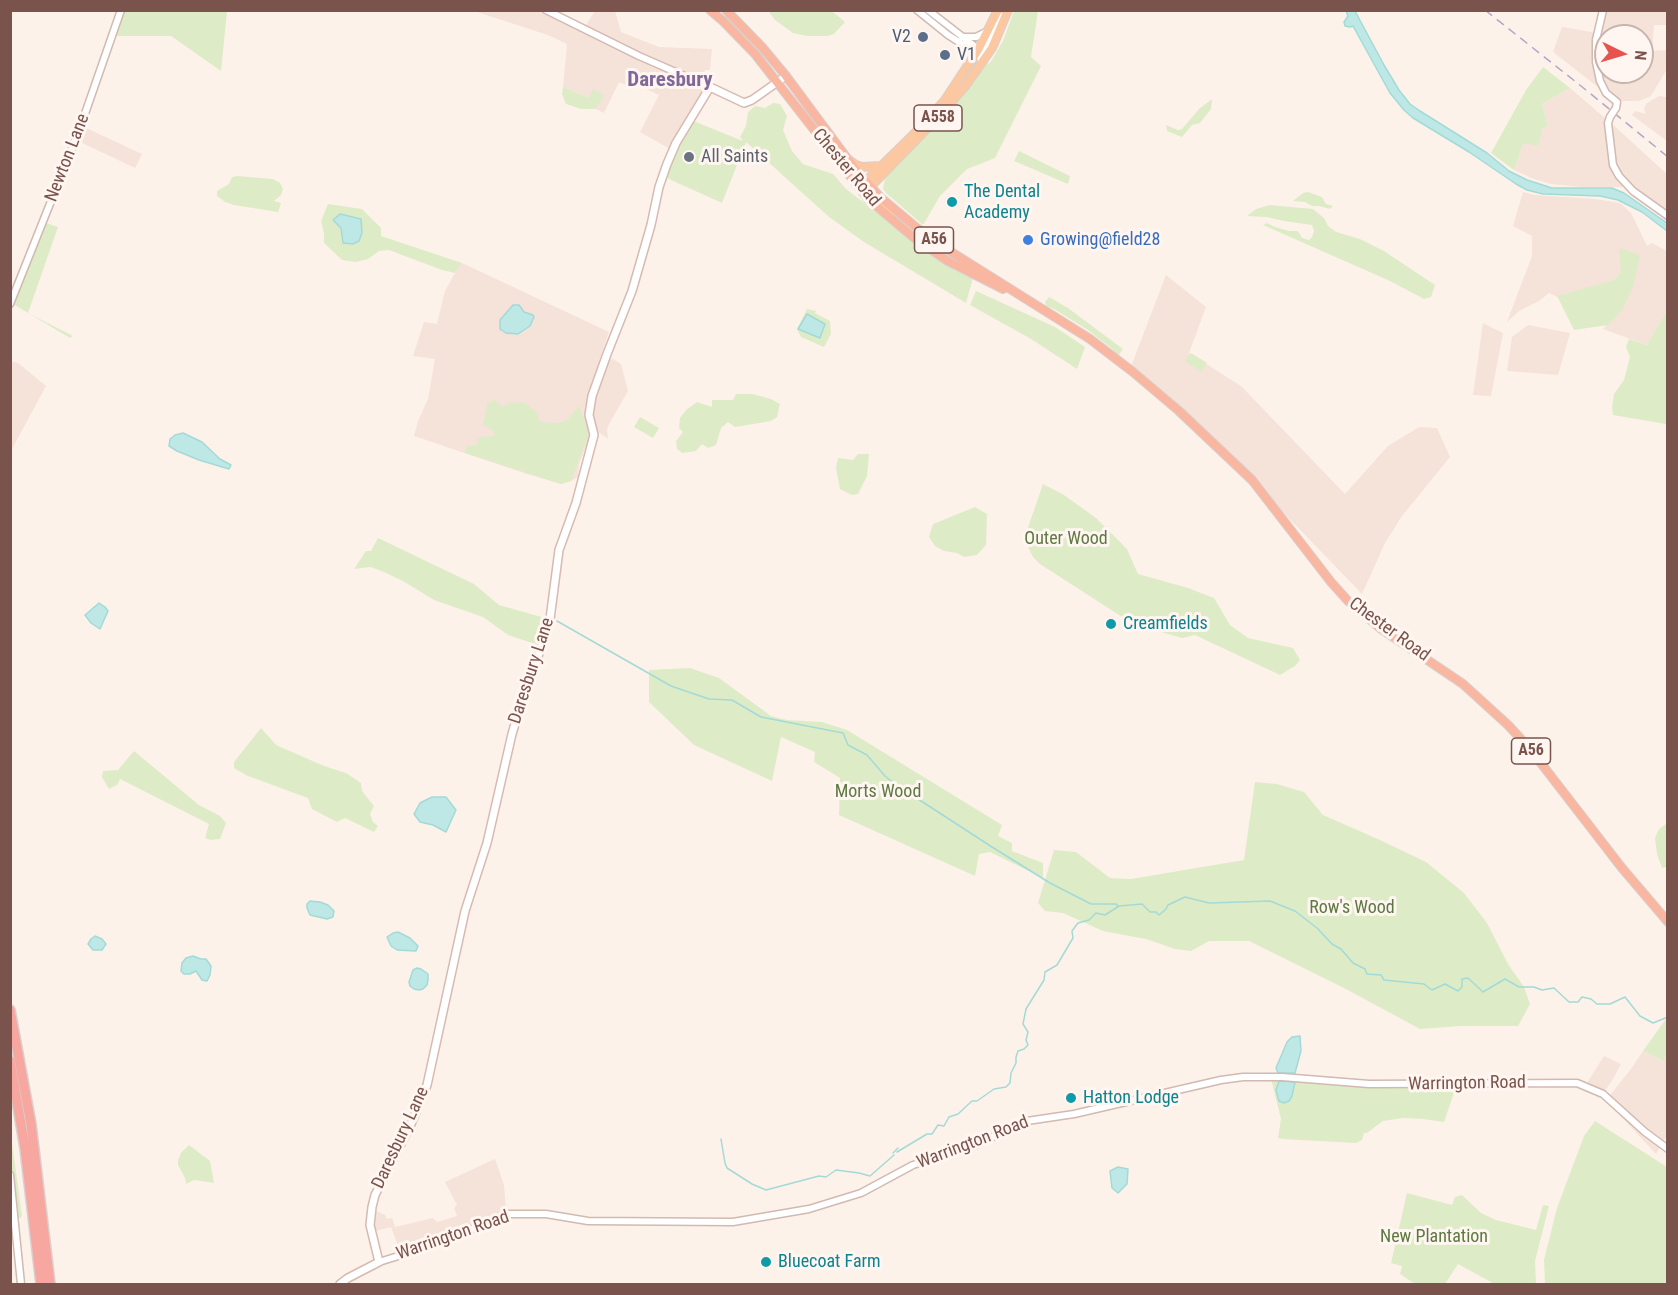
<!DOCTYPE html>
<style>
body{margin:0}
#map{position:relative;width:1678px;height:1295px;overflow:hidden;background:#fdf2ea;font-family:"Roboto Condensed",sans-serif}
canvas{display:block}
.frame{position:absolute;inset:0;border:12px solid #79534c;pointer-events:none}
.north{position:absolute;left:1594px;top:24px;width:60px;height:60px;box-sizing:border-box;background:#fff6f1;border:2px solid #c9b5af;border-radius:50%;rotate:95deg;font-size:16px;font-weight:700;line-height:24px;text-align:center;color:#79534c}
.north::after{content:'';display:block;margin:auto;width:21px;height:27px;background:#e7514e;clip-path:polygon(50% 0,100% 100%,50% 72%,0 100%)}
</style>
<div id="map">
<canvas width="1678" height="1295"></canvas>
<div class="frame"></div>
<div class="north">N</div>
</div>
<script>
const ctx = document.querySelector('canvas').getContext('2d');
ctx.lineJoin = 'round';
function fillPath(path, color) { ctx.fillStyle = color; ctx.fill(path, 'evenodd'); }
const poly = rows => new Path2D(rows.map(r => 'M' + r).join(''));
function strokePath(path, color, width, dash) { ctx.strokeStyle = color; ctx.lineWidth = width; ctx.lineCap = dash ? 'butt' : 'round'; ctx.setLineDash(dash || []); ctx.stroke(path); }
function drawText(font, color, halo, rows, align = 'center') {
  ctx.font = font + ' "Roboto Condensed",sans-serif'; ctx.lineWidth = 6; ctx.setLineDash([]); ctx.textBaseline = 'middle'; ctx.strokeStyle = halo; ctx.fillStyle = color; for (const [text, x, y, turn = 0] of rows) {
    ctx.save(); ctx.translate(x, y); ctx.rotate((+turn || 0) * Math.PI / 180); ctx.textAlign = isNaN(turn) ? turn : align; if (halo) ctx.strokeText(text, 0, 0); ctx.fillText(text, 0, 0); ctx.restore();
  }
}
fillPath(poly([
 [474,11,541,11,608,44,583,30,595,11,615,11,621,32,659,47,712,49,710,70,705,70,701,82,710,87,672,150,640,132,659,95,632,82,631,84,626,85,619,82,604,113,596,109,603,94,589,98,563,87,567,44,548,35],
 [1603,11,1667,11,1667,25,1654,25,1652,51,1667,50,1667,69,1651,96,1639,101,1616,101,1553,52,1562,27,1597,33],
 [1606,36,1642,36,1642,72,1606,72],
 [1570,88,1606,119,1605,127,1608,157,1611,168,1624,187,1582,187,1551,184,1534,179,1514,170,1523,142,1539,146,1542,129,1548,126,1542,104],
 [1659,96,1667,97,1667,141,1632,115,1635,111,1646,114,1644,108,1647,103],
 [1611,123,1667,174,1667,213,1634,189,1624,179,1614,164],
 [84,127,142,154,135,168,78,141],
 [1523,192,1534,195,1595,199,1620,203,1631,213,1647,246,1652,243,1667,251,1667,310,1647,345,1603,329,1613,319,1627,284,1638,264,1621,272,1614,280,1557,297,1549,293,1539,301,1519,311,1507,322,1532,256,1532,236,1513,226],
 [462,263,609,332,593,379,585,408,591,434,579,464,578,477,571,481,561,484,524,473,414,436,418,421,428,399,435,359,413,356,424,322,437,324,445,291,455,273],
 [1166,275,1206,307,1189,353,1241,386,1345,494,1388,446,1419,427,1437,428,1450,457,1402,516,1385,543,1362,594,1252,480,1130,369],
 [1483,323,1503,333,1491,396,1473,395],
 [1528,325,1570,333,1558,375,1507,371,1512,337],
 [613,359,621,364,628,391,608,426,607,431,608,439,597,431,591,410,609,360],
 [10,361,18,363,46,386,12,449,10,448],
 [1643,1051,1662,1061,1667,1054,1667,1135,1656,1154,1617,1112,1607,1099,1631,1069],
 [1604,1056,1621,1064,1613,1079,1604,1092,1587,1083],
 [495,1159,504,1185,506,1211,402,1256,391,1227,371,1232,374,1210,385,1215,387,1219,392,1218,395,1227,433,1218,437,1222,457,1216,454,1208,457,1205,445,1182]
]), '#f5e2d8');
fillPath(poly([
 [123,11,227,11,221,71,171,36,115,36],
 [768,11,832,11,845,22,834,34,828,36,807,36,793,33,775,20],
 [1014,11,1038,11,1031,57,1041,66,995,158,967,169,940,196,923,225,886,193,883,189,885,178,940,121,985,64,990,63,1003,41],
 [1543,67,1570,88,1542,104,1548,126,1542,129,1539,146,1523,143,1514,170,1491,153,1526,90],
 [563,87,589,98,593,89,604,95,596,109,581,109,566,104,562,94],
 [1212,99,1211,109,1200,123,1192,125,1182,137,1167,131,1166,125,1178,130,1182,129,1200,108],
 [773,103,780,104,787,116,783,130,792,151,803,164,833,174,846,189,926,250,973,278,966,303,864,242,829,217,746,142,722,203,671,180,664,175,691,120,743,141,740,137,746,126,748,112,755,106,765,108],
 [1019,151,1070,176,1068,184,1014,161],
 [237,176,273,179,280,183,283,189,281,195,274,201,281,203,278,212,234,205,225,202,217,196,217,191,229,184,232,177],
 [1308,192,1322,197,1326,204,1333,206,1330,209,1319,206,1312,206,1305,202,1293,201,1303,193],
 [328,204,362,209,381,228,381,236,462,263,455,273,442,270,389,250,379,251,368,259,356,262,342,260,324,243,324,233,321,221],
 [1270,205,1313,209,1324,218,1328,226,1336,232,1360,239,1384,251,1435,285,1431,297,1424,299,1390,281,1263,225,1267,223,1275,227,1289,231,1297,231,1300,234,1302,238,1309,240,1312,237,1314,231,1312,225,1284,221,1267,217,1247,216,1256,209],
 [46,223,58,227,28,313,73,336,70,338,13,304],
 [1619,248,1640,255,1633,287,1622,310,1608,325,1574,330,1557,296,1614,280,1621,272],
 [976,291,1055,327,1085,347,1077,369,1031,339,970,305],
 [1049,297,1068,308,1123,349,1118,356,1111,348,1088,330,1054,309,1046,306,1045,302],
 [807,309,816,311,815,313,830,321,831,334,824,347,801,337,797,329],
 [1667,310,1666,424,1613,415,1612,407,1614,394,1624,380,1630,357,1626,347,1629,339,1647,345],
 [1191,353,1207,363,1201,372,1185,361],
 [736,394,752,394,771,399,780,404,777,417,771,421,735,427,728,422,721,428,716,445,708,448,702,444,696,451,682,453,677,449,676,441,683,432,679,428,680,418,686,410,697,402,712,407,712,400,733,400],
 [495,400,503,407,510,402,525,403,536,412,540,422,559,423,568,419,579,406,589,433,571,481,561,484,465,453,467,446,477,445,477,440,481,437,494,436,493,431,483,424,488,403],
 [640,417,659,428,653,438,634,427],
 [858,454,869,454,867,476,858,494,852,495,840,489,836,468,838,458,853,460],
 [1043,484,1064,495,1096,518,1127,549,1138,574,1188,588,1214,598,1230,625,1248,638,1293,648,1300,660,1295,666,1280,675,1195,635,1182,638,1133,624,1040,564,1033,557,1024,539],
 [975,507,987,514,986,545,977,555,964,557,957,553,944,551,935,546,929,537,933,524],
 [378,538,474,584,499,605,545,618,538,645,508,635,483,617,434,600,403,581,384,572,371,567,354,569,366,551,371,551],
 [690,668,719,678,771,716,787,720,822,722,847,730,1002,825,998,836,1012,843,1012,851,1043,863,1043,878,990,852,979,854,975,876,839,815,840,778,814,762,815,752,781,737,772,781,694,745,649,702,649,670],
 [261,728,276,745,324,766,346,773,361,783,362,791,374,806,370,814,373,822,378,826,374,832,345,818,337,822,312,809,308,798,248,776,234,768,234,762],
 [134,751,199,805,220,816,226,823,220,839,211,840,205,838,209,824,120,779,117,785,109,789,102,777,103,771,118,770],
 [1255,782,1277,784,1304,792,1323,815,1380,840,1426,862,1464,893,1487,923,1508,964,1524,987,1530,1004,1518,1026,1461,1026,1420,1029,1344,988,1249,941,1209,941,1191,951,1175,949,1146,939,1103,931,1063,913,1045,911,1038,903,1054,850,1076,852,1110,878,1131,879,1244,860],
 [1667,823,1667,867,1662,868,1657,854,1655,838,1659,829],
 [1665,1020,1667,1021,1667,1054,1663,1061,1643,1051],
 [1271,1079,1365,1087,1456,1087,1444,1122,1423,1119,1403,1118,1383,1121,1367,1133,1364,1133,1362,1140,1356,1143,1283,1139,1278,1138,1281,1119],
 [1595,1121,1667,1167,1667,1284,1545,1284,1544,1260,1557,1208,1584,1136],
 [10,1128,22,1216,11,1225,10,1225],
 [189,1145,210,1161,214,1183,194,1180,186,1184,185,1178,178,1165,178,1160,181,1153],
 [1407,1193,1452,1205,1455,1197,1462,1195,1481,1213,1496,1220,1536,1230,1543,1205,1549,1206,1535,1261,1536,1284,1492,1284,1491,1282,1458,1264,1445,1284,1415,1284,1400,1274,1402,1266,1391,1263]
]), '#ddecc7');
const water = poly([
 [1346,11,1355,11,1384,65,1399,90,1410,104,1420,111,1487,153,1509,171,1527,180,1552,188,1612,188,1624,193,1667,223,1667,231,1642,212,1618,200,1600,196,1543,194,1527,190,1516,184,1469,152,1413,118,1404,110,1390,93,1353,26,1350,27,1345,26,1344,22,1348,16,1346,11],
 [340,214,361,219,362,233,359,241,353,244,343,243,341,228,333,220,340,214],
 [513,305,519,305,524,312,533,315,534,317,530,326,518,334,506,333,500,329,500,320,513,305],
 [807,314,825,324,820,338,798,329,807,314],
 [183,433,202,442,220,459,231,465,229,469,199,460,177,451,169,446,170,439,175,435,183,433],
 [99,603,105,607,108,611,100,629,91,623,85,615,99,603],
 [432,797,446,797,456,810,446,832,433,825,420,822,414,814,420,803,432,797],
 [310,901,320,902,328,905,334,911,333,917,327,919,310,915,307,908,307,904,310,901],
 [398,932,410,938,418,946,416,951,397,950,391,946,387,937,393,933,398,932],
 [95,936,102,939,106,944,102,950,93,950,88,944,91,939,95,936],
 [193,956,201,959,206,959,211,966,210,975,207,981,202,980,196,971,190,974,184,974,181,971,182,963,186,958,193,956],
 [417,968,421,969,428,974,428,980,427,985,423,989,419,990,414,989,410,986,409,982,413,970,417,968],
 [1300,1036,1301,1051,1295,1073,1278,1073,1276,1068,1287,1042,1292,1037,1300,1036],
 [1279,1081,1295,1082,1292,1096,1289,1101,1284,1103,1279,1101,1276,1090,1279,1081],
 [1118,1167,1128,1169,1127,1184,1118,1193,1112,1188,1110,1171,1118,1167]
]);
fillPath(water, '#bde8e5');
strokePath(water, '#a3dad7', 1.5);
strokePath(poly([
 [557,621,671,686,709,699,732,700,761,717,843,733,848,745,867,755,885,776,895,784,992,847,1050,883,1091,904,1116,904,1118,906],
 [721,1139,725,1163,727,1168,752,1184,766,1190,819,1176,826,1177,836,1170,859,1173,870,1176,894,1155],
 [897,1152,927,1134,932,1134,938,1125,944,1126,949,1117,958,1114,972,1101,977,1101,994,1089,1006,1087,1010,1083,1011,1073,1016,1063,1016,1057,1018,1051,1024,1049,1028,1045,1026,1040,1028,1032,1023,1024,1026,1009,1044,980,1045,972,1057,965,1073,938,1072,931,1078,923,1089,920,1096,913,1105,915,1119,906,1142,904,1150,912,1156,912,1159,915,1166,909,1168,905,1185,897,1209,903,1270,901,1295,911,1317,928,1332,944,1341,949,1353,963,1365,969,1367,974,1381,975,1384,980,1424,984,1432,990,1445,984,1458,991,1462,987,1462,979,1468,978,1483,992,1505,979,1519,987,1534,987,1542,990,1554,988,1569,1002,1578,1002,1582,997,1591,999,1597,1004,1610,1004,1625,997,1640,1016,1653,1023,1668,1017],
 [893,1153,898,1148]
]), '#a3dad7', 1.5);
const tertiary = poly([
 [546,10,639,56,710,87],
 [917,10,948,35,976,53,983,51,985,48,1002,16],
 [928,10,977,48,980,52,981,63],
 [1603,10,1596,40,1596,62,1600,81,1606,93,1617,102,1616,108],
 [962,37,976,37,986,32],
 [1610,117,1608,123,1613,165,1619,176,1633,191,1668,216],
 [10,304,79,131,121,10],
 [10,1175,21,1284],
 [379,1262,440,1243,507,1214,546,1214,588,1221,733,1222,809,1209,861,1193,913,1165,974,1146,1027,1121,1074,1114,1221,1080,1243,1077,1282,1077,1369,1084,1577,1083,1603,1094,1645,1132,1668,1149]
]);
const secondary = poly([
 [340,1284,348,1278,379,1262,370,1225,372,1207,375,1195,411,1124,427,1085,465,911,487,843,512,734,523,697,541,648,550,619,559,550,576,503,594,435,589,415,592,396,607,354,632,291,651,225,659,187,667,164,676,143,710,87,744,103,752,100,786,76]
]);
const primary = poly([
 [849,160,856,165,862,167,880,166],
 [865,186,866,182,871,176,915,133,945,100,978,50,998,10],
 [864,187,890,215],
 [865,187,870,186,874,183,940,115,966,85,992,48,1008,10]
]);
const trunk = poly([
 [710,10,724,22,755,54,868,199,913,237,946,260,1003,289],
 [726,10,762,47,786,76,858,173,880,197,917,228,948,250,1090,339,1133,372,1179,411,1252,480,1331,582,1348,601,1380,628,1463,684,1508,725,1530,749,1622,868,1668,922]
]);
const motorway = poly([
 [10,1010,31,1124,50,1284],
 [10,1061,25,1148,41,1284]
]);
strokePath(tertiary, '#d2b9b1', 9);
strokePath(secondary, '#d7bab1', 10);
strokePath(primary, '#d9cfcd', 10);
strokePath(trunk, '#d9cfcd', 10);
strokePath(motorway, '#d9cfcd', 12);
strokePath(tertiary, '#fff', 6);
strokePath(secondary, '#fff', 7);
strokePath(primary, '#fbc8a2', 8);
strokePath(trunk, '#f9b7a1', 8);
strokePath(motorway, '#f7a6a0', 9);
strokePath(poly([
 [1485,10,1586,90,1668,157]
]), '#b2a6c8', 1.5, [9, 6]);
const tertiaryBridge = poly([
 [1610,117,1616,108]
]);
strokePath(tertiaryBridge, '#d2b9b1', 9, []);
strokePath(tertiaryBridge, '#fff', 6);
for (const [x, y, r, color] of [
 [923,37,6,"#5c6f8a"],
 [945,55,6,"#5c6f8a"],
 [689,157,6,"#6b7280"],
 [952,202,6,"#0f9aa8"],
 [1028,240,6,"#3f7fe0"],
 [1111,624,6,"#0f9aa8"],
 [1071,1098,6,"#0f9aa8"],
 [766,1262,6,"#0f9aa8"]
]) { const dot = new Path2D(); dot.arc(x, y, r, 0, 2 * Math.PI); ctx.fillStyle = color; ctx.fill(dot); strokePath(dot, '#fff6f1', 2); }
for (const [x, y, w] of [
 [938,118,48],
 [934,240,39],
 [1531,751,39]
]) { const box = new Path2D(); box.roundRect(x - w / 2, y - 13, w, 26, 4.5); ctx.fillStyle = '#fff6f1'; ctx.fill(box); strokePath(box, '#79534c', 1.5); }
drawText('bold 16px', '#79534c', null, [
 ["A558",938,118],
 ["A56",934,240],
 ["A56",1531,751]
]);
drawText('18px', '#4e5e75', '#fff6f1', [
 ["V2",911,37],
 ["V1",957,55,"left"]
], 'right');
drawText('18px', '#5b616d', '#fff6f1', [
 ["All Saints",701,157]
], 'left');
drawText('18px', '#79534c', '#fff6f1', [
 ["Newton Lane",68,158,-69],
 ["Chester Road",846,168,50],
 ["Chester Road",1389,630,36],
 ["Daresbury Lane",532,671,-72],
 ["Warrington Road",1467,1084,-1],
 ["Daresbury Lane",401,1138,-65],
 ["Warrington Road",973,1143,-21],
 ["Warrington Road",453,1236,-19]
]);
drawText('18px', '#0d838f', '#fff6f1', [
 ["The Dental",964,192],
 ["Academy",964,213],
 ["Creamfields",1123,624],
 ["Hatton Lodge",1083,1098],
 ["Bluecoat Farm",778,1262]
], 'left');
drawText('18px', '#366cbe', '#fff6f1', [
 ["Growing@field28",1040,240]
], 'left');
drawText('18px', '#5d7941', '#fff6f1', [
 ["Outer Wood",1066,539],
 ["Morts Wood",878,792],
 ["Row's Wood",1352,908],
 ["New Plantation",1434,1237]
]);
drawText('bold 21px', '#80689b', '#fff6f1', [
 ["Daresbury",670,81]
]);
</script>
